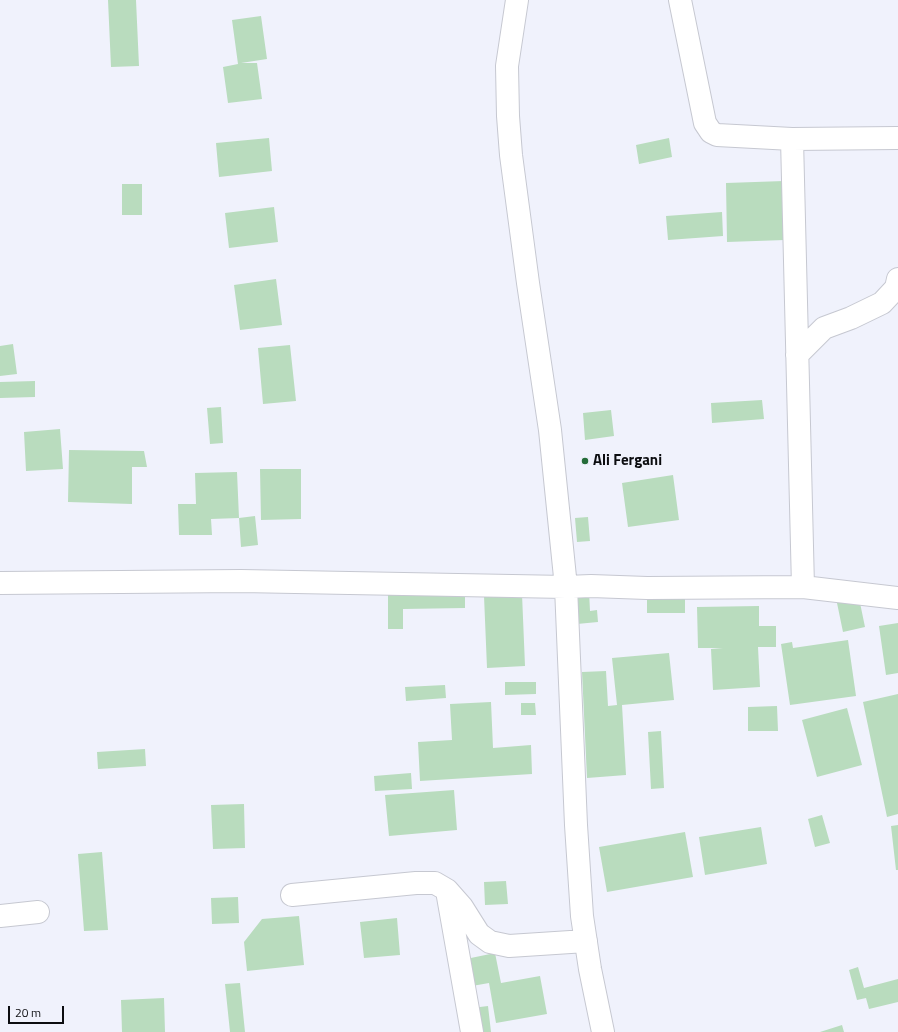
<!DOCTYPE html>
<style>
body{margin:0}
#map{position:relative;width:898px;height:1032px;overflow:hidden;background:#f0f2fc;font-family:"Titillium Web",sans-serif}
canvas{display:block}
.scale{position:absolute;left:8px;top:1006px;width:56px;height:18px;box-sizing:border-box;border:2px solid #0c0d10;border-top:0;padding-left:5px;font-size:12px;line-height:14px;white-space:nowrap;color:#0c0d10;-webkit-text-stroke:3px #f0f2fc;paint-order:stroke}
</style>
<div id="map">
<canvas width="898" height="1032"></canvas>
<div class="scale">20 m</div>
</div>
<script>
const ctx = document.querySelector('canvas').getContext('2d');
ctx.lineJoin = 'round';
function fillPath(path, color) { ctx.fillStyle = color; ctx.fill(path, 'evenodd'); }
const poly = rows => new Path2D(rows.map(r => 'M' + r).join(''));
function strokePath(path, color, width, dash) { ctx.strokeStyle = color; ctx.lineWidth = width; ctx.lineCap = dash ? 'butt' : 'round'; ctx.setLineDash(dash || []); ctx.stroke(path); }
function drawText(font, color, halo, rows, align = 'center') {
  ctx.font = font + ' "Titillium Web",sans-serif'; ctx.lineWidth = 3.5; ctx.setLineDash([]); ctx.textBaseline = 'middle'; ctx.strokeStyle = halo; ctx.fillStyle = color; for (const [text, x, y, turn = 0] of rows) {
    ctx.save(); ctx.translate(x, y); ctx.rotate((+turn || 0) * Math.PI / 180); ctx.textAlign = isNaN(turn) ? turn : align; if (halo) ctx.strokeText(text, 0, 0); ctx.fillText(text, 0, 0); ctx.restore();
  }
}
fillPath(poly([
 [108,0,136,0,139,66,111,67],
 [261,16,267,59,241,63,257,63,262,99,228,103,223,67,238,64,232,20],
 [269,138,272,171,219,177,216,143],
 [669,138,672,157,639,164,636,145],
 [784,181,785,240,727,242,726,183],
 [122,184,142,184,142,215,122,215],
 [274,207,278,242,229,248,225,213],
 [722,212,723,236,668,240,666,216],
 [276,279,282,325,240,330,234,285],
 [13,344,17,374,0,376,0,346],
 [290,345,296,401,263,404,258,348],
 [35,381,35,397,0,398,0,382],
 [762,400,764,419,712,423,711,403],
 [221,407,223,443,210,444,207,408],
 [611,410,614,436,585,440,583,413],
 [60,429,63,469,26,471,24,432],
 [69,450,144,451,147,467,132,467,132,504,68,502],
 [260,469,301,469,301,519,261,520],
 [237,472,239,518,211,519,212,535,179,535,178,504,196,504,195,473],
 [673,475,679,520,628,527,622,483],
 [255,516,258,545,241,547,239,518],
 [588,517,590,541,577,542,575,518],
 [647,588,685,588,685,613,647,613],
 [465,590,465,608,403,609,403,629,388,629,388,591],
 [576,591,589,591,590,611,597,610,598,622,577,624],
 [522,594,525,666,487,668,484,596],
 [859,598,865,627,843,632,837,603],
 [759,606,759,626,776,626,776,647,758,647,760,687,713,690,711,649,723,648,698,648,697,607],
 [898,623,898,673,886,675,879,626],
 [848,640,856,696,790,705,781,644,792,642,793,648],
 [669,653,674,700,622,705,626,775,587,778,582,672,606,671,608,706,617,705,612,658],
 [505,682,536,682,536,694,505,695],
 [445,685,446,698,406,701,405,687],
 [898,694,898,814,887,817,863,702],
 [491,702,493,748,531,745,532,774,420,781,418,742,452,740,450,704],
 [521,703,535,703,536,715,521,715],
 [777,706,778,731,748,731,748,707],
 [847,708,862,765,817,777,802,720],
 [661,731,664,788,651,789,648,732],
 [145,749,146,766,98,769,97,752],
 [411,773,412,789,375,791,374,776],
 [454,790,457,830,389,836,385,795],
 [244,804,245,848,213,849,211,805],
 [822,815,830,843,815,847,808,819],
 [898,825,898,870,896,870,891,826],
 [761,827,767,864,705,875,699,837],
 [685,832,693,877,607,892,599,847],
 [102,852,108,930,84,931,78,854],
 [506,881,508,904,485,905,484,882],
 [238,897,239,923,212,924,211,898],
 [299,916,304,965,247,971,244,942,262,919],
 [397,918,400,955,364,958,360,922],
 [495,953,501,983,540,976,547,1014,496,1023,489,983,472,986,466,959],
 [858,967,864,988,898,979,898,1002,869,1009,866,998,857,1000,849,970],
 [240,983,245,1032,230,1032,225,984],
 [164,998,165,1032,122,1032,121,1000],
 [488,1006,491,1032,475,1032,472,1008],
 [842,1025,844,1032,820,1032]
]), '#b9dcbe');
const minor = poly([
 [517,0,507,66,508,116,511,155,528,283,550,430,566,587,576,825,582,916,590,969,603,1032],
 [680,0,705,123,711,132,717,135,792,139,898,138],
 [792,139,803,587],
 [797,355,824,328,851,318,882,303,896,288,898,279],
 [0,583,241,581,566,587,591,586,647,588,803,587,898,598],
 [447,891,472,1032],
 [292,895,416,883,435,883,447,890,462,907,479,934,490,942,509,946,586,941],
 [0,916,38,912]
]);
strokePath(minor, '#c6c8d1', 24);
strokePath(minor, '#fff', 22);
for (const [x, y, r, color] of [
 [585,461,4,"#256c39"]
]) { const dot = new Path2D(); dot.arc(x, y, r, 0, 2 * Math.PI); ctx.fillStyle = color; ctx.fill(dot); strokePath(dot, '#f0f2fc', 1.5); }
drawText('bold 15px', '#0c0d10', '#f0f2fc', [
 ["Ali Fergani",593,461]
], 'left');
</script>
